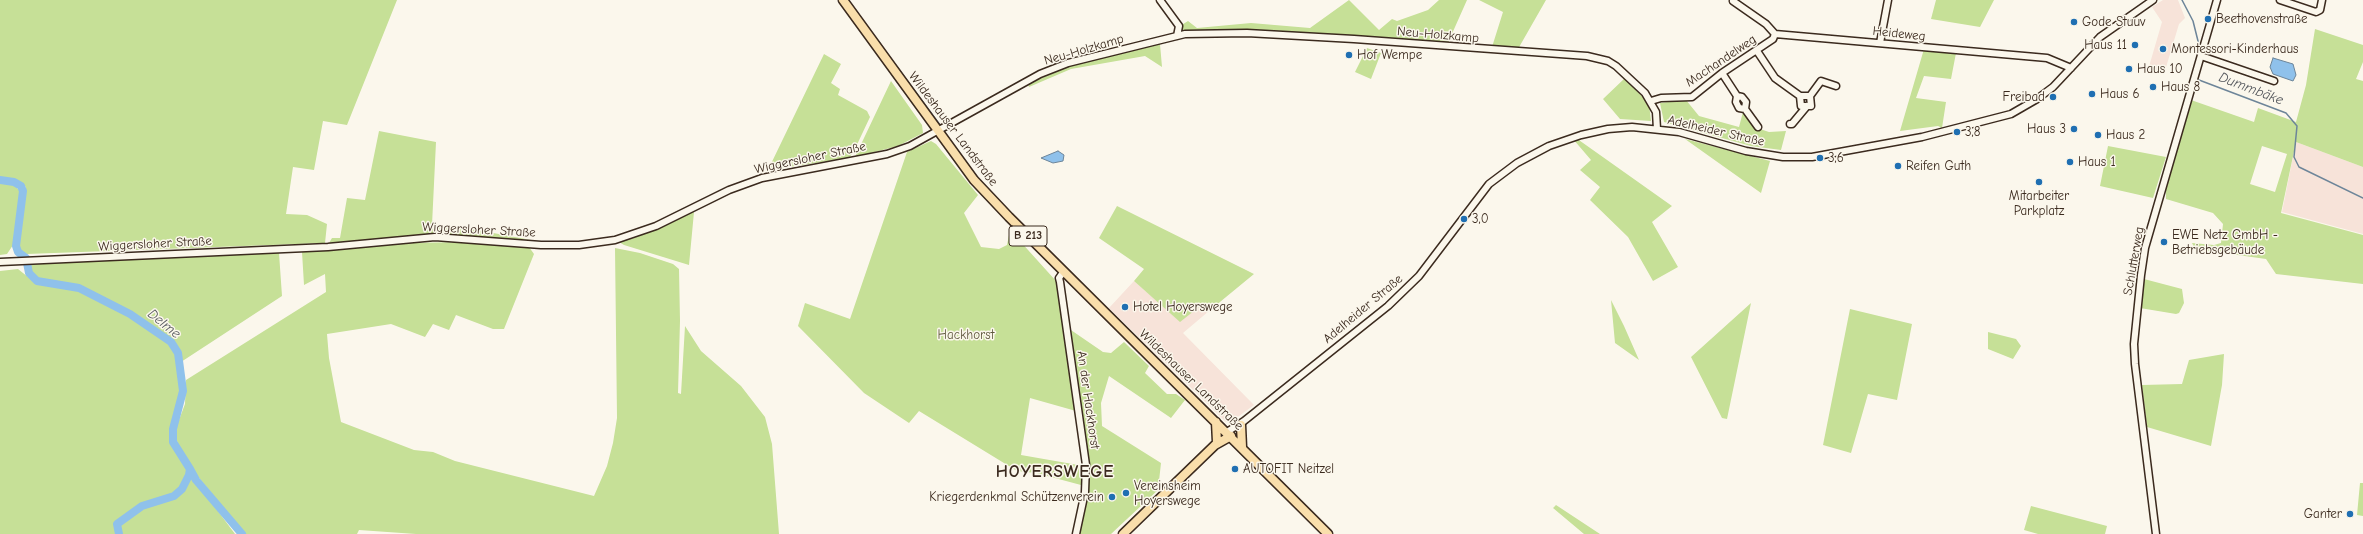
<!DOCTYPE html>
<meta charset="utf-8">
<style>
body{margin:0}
canvas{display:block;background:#fbf7ec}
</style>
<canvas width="2363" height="534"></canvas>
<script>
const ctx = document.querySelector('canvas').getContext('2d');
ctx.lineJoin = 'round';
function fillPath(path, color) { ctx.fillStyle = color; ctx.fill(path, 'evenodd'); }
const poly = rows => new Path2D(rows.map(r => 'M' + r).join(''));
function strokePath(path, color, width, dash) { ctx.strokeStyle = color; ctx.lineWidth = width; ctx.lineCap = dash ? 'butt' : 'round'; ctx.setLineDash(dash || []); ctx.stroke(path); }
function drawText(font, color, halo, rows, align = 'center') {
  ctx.font = font + ' "Comic Neue",sans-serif'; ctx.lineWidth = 3; ctx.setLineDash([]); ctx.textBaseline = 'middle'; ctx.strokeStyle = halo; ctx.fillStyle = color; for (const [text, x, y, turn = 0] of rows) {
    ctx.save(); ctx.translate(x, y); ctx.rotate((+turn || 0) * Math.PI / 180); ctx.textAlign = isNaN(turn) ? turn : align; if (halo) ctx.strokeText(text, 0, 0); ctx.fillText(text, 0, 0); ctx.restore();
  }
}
fillPath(poly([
 [2163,0,2178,0,2185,18,2179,24,2164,74,2148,70,2162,22,2152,7],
 [2296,142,2363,167,2363,234,2282,212],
 [1134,281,1180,321,1204,303,1209,311,1183,333,1254,405,1235,419,1226,422,1109,308]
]), '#f7e3d9');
fillPath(poly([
 [0,0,397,0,347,125,323,121,314,170,293,167,286,214,307,215,327,224,325,243,27,254,19,249,19,237,26,187,16,180,0,179],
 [1349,0,1379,30,1392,19,1397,21,1428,10,1439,0,1467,0,1447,45,1181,33,1180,26,1188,21,1197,28,1251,23,1310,28],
 [1479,0,1546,0,1518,49,1492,47,1503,12],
 [1936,0,1994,0,1980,27,1931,19],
 [2315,29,2363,45,2363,62,2356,79,2363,81,2363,167,2296,142,2281,213,2363,235,2363,284,2276,274,2266,259,2195,249,2192,243,2214,245,2221,243,2223,224,2213,213,2166,199,2166,186,2191,100,2254,122,2258,108,2296,122,2306,85],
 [2262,146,2287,154,2275,192,2250,184],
 [1160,44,1162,67,1145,56,1071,69,1029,87,1028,84,1074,64],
 [1367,48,1381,53,1371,79,1355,72],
 [1924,49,1956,53,1951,79,1924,76,1916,98,1946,102,1942,128,1938,126,1900,131],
 [824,54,841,64,831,83,840,89,838,95,867,111,870,117,854,151,849,158,768,170],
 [1625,78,1649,104,1651,121,1620,119,1603,99],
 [891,81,922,125,923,133,898,146,855,157],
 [1686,100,1699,116,1739,127,1743,112,1757,128,1769,132,1786,131,1781,150,1751,146,1664,122,1660,103],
 [379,131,436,142,432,225,461,227,531,240,434,234,329,243,332,238,340,238,347,198,365,200],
 [1576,138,1672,206,1652,222,1678,267,1653,281,1628,237,1590,200,1600,187,1580,170,1591,160,1573,139],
 [1685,139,1770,161,1761,193],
 [931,141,936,144,978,195,964,213,981,247,999,249,1007,245,1010,230,1056,281,1076,411,1030,398,1021,455,1084,466,1081,485,1036,473,1017,471,919,411,909,423,864,393,798,326,805,303,850,319,907,152],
 [2108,146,2166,157,2153,198,2100,186],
 [0,183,13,184,19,190,20,201,13,245,7,254,0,255],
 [1117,206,1244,269,1254,274,1209,311,1204,303,1180,322,1134,281,1144,269,1099,238],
 [694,212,689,265,624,245,619,242,634,238],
 [466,242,529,247,534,254,504,329,493,329,456,315,449,330,433,324,425,337,391,324,327,334,329,358,341,422,414,450,433,452,455,461,594,496,607,466,613,443,617,418,615,248,640,253,673,264,679,269,680,321,678,393,681,394,685,326,701,351,741,386,765,417,772,444,779,534,416,534,359,530,357,534,245,534,195,473,179,447,176,438,176,428,185,404,186,380,326,292,325,274,304,285,302,252,404,243],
 [279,253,282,296,181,362,180,352,172,341,131,311,80,285,39,280,31,271,28,263],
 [18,269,33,281,47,286,76,289,119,309,164,339,173,348,177,358,180,394,169,437,188,472,181,488,174,495,143,504,124,520,116,521,116,534,0,534,0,271],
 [2144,279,2182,289,2184,303,2179,313,2176,314,2140,308],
 [1611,300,1624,326,1639,360,1615,343],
 [1751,303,1727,419,1722,418,1691,357],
 [1850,309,1912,324,1897,400,1868,394,1851,453,1823,445],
 [1068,328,1103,352,1111,353,1124,342,1149,366,1145,373,1167,394,1176,394,1185,400,1171,418,1109,376,1101,403,1102,426,1161,463,1158,490,1111,534,1078,534,1087,490],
 [1988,332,2016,339,2021,346,2013,359,1988,349],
 [2224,354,2222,385,2211,446,2147,427,2142,385,2182,384,2189,360],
 [191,475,235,534,122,534,119,530,119,526,132,514,179,494],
 [2360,483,2363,483,2363,516,2357,515],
 [1556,505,1600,534,1584,534,1553,508],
 [2031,506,2107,526,2105,534,2038,534,2024,530]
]), '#c6e097');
const water = poly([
 [2273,58,2293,64,2296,75,2293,81,2273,74,2270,67,2273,58],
 [1058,151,1064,155,1063,161,1053,163,1041,158,1058,151]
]);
fillPath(water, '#8fc1eb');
strokePath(water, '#6d8599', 1);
strokePath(poly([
 [848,0,876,39],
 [2182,0,2193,21,2199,45],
 [879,42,894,64],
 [897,67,940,125],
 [2199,80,2286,113,2297,126,2294,157,2299,167,2363,198]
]), '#6d8599', 1.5);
strokePath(poly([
 [0,180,14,182,21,186,23,191,16,246,18,252,26,258,29,273,37,281,79,288,130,314,171,342,178,353,183,391,173,429,173,442,190,469,189,475,182,489,174,496,142,506,117,524,119,534],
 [190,469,196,480,242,534]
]), '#8fc1eb', 8);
const minor = poly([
 [1160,0,1179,26,1177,36],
 [2280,0,2316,12,2320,10,2322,0],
 [1733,1,1766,24,1775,34,2047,58,2071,68],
 [1880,43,1888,0],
 [1757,51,1775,78,1800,96,1810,96,1811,106,1801,106,1800,96],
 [2201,56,2274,81],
 [1722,73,1737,96,1742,97,1746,102,1745,109,1758,127],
 [1737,96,1736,102,1739,108,1745,109],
 [1810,96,1821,81,1836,86],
 [1651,101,1661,98,1692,97,1722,73,1773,39,1775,34],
 [1790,124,1792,124,1807,106],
 [0,262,328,247,435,237,541,245,579,245,615,240,656,226,729,190,762,178,887,154,910,146,1040,74,1068,63,1185,34,1247,33,1354,39,1587,56,1608,61,1616,66,1645,93,1656,112,1657,129],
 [1064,271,1059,278,1060,282,1086,465,1085,492,1076,534],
 [1227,432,1244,421,1388,306,1419,276,1489,184,1517,163,1549,146,1581,135,1608,129,1632,127,1679,132,1746,151,1783,157,1812,157,1922,137,2011,114,2037,99,2053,87,2100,37,2153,0],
 [2156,534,2135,364,2134,344,2141,275,2145,248,2217,0]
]);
const major = poly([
 [843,0,974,180,1009,217,1328,534],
 [1216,422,1217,442],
 [1241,425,1242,447],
 [1123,534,1215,445,1231,436]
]);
strokePath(minor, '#3b2a1e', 9);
strokePath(major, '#3b2a1e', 11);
strokePath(minor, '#fbf7ec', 6);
strokePath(major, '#f9deab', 8);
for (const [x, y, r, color] of [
 [2208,19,4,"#1f6fb2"],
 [2074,22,4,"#1f6fb2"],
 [2135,45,4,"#1f6fb2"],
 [2163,49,4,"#1f6fb2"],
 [1349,55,4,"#1f6fb2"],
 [2129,69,4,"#1f6fb2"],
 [2153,87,4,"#1f6fb2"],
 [2092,94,4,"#1f6fb2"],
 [2053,97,4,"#1f6fb2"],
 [2074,129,4,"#1f6fb2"],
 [1957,132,4,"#1f6fb2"],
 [2098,135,4,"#1f6fb2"],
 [1820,158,4,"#1f6fb2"],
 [2070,162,4,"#1f6fb2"],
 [1898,166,4,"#1f6fb2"],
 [2039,182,4,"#1f6fb2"],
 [1464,219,4,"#1f6fb2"],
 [2164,242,4,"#1f6fb2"],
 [1125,307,4,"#1f6fb2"],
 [1235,469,4,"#1f6fb2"],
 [1126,493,4,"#1f6fb2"],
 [1112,497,4,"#1f6fb2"],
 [2350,514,4,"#1f6fb2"]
]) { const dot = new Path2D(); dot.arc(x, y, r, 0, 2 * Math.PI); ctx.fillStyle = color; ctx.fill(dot); strokePath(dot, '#fbf7ec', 1.5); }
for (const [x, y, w] of [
 [1028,236,38]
]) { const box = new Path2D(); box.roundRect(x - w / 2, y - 10, w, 20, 3); ctx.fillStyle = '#fbf7ec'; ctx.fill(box); strokePath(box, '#3b2a1e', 1); }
drawText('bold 12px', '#3b2a1e', null, [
 ["B 213",1028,236]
]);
drawText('13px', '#3b2a1e', '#fbf7ec', [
 ["Beethovenstraße",2216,19],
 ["Gode Stuuv",2082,22],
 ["Haus 11",2127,45,"right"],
 ["Montessori-Kinderhaus",2171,49],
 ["Hof Wempe",1357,55],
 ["Haus 10",2137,69],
 ["Haus 8",2161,87],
 ["Haus 6",2100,94],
 ["Freibad",2045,97,"right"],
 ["Haus 3",2066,129,"right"],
 ["3,8",1965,132],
 ["Haus 2",2106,135],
 ["3,6",1828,158],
 ["Haus 1",2078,162],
 ["Reifen Guth",1906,166],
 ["Mitarbeiter",2039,196,"center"],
 ["Parkplatz",2039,211,"center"],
 ["3,0",1472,219],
 ["EWE Netz GmbH -",2172,235],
 ["Betriebsgebäude",2172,250],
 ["Hotel Hoyerswege",1133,307],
 ["AUTOFIT Neitzel",1243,469],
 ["Vereinsheim",1134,486],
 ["Hoyerswege",1134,501],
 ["Kriegerdenkmal Schützenverein",1104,497,"right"],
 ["Ganter",2342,514,"right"]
], 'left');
drawText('13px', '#3b2a1e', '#fbf7ec', [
 ["Heideweg",1899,34,6],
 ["Neu-Holzkamp",1438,35,5],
 ["Neu-Holzkamp",1084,50,-16],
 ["Machandelweg",1721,61,-34],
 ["Wildeshauser Landstraße",953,129,53],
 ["Adelheider Straße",1716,131,13],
 ["Wiggersloher Straße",810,158,-12],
 ["Wiggersloher Straße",479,230,3],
 ["Wiggersloher Straße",155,244,-3],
 ["Schlutterweg",2134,261,-80],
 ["Adelheider Straße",1363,309,-40],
 ["Wildeshauser Landstraße",1191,380,44],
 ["An der Hackhorst",1088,400,82]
]);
drawText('13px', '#5e583c', '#fbf7ec', [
 ["Hackhorst",966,335]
]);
drawText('italic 14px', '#54575c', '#fbf7ec', [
 ["Dummbäke",2251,89,21],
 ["Delme",164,324,39]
]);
ctx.letterSpacing = '1px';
drawText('bold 17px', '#3b2a1e', '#fbf7ec', [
 ["HOYERSWEGE",1055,472]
]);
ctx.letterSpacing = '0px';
</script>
